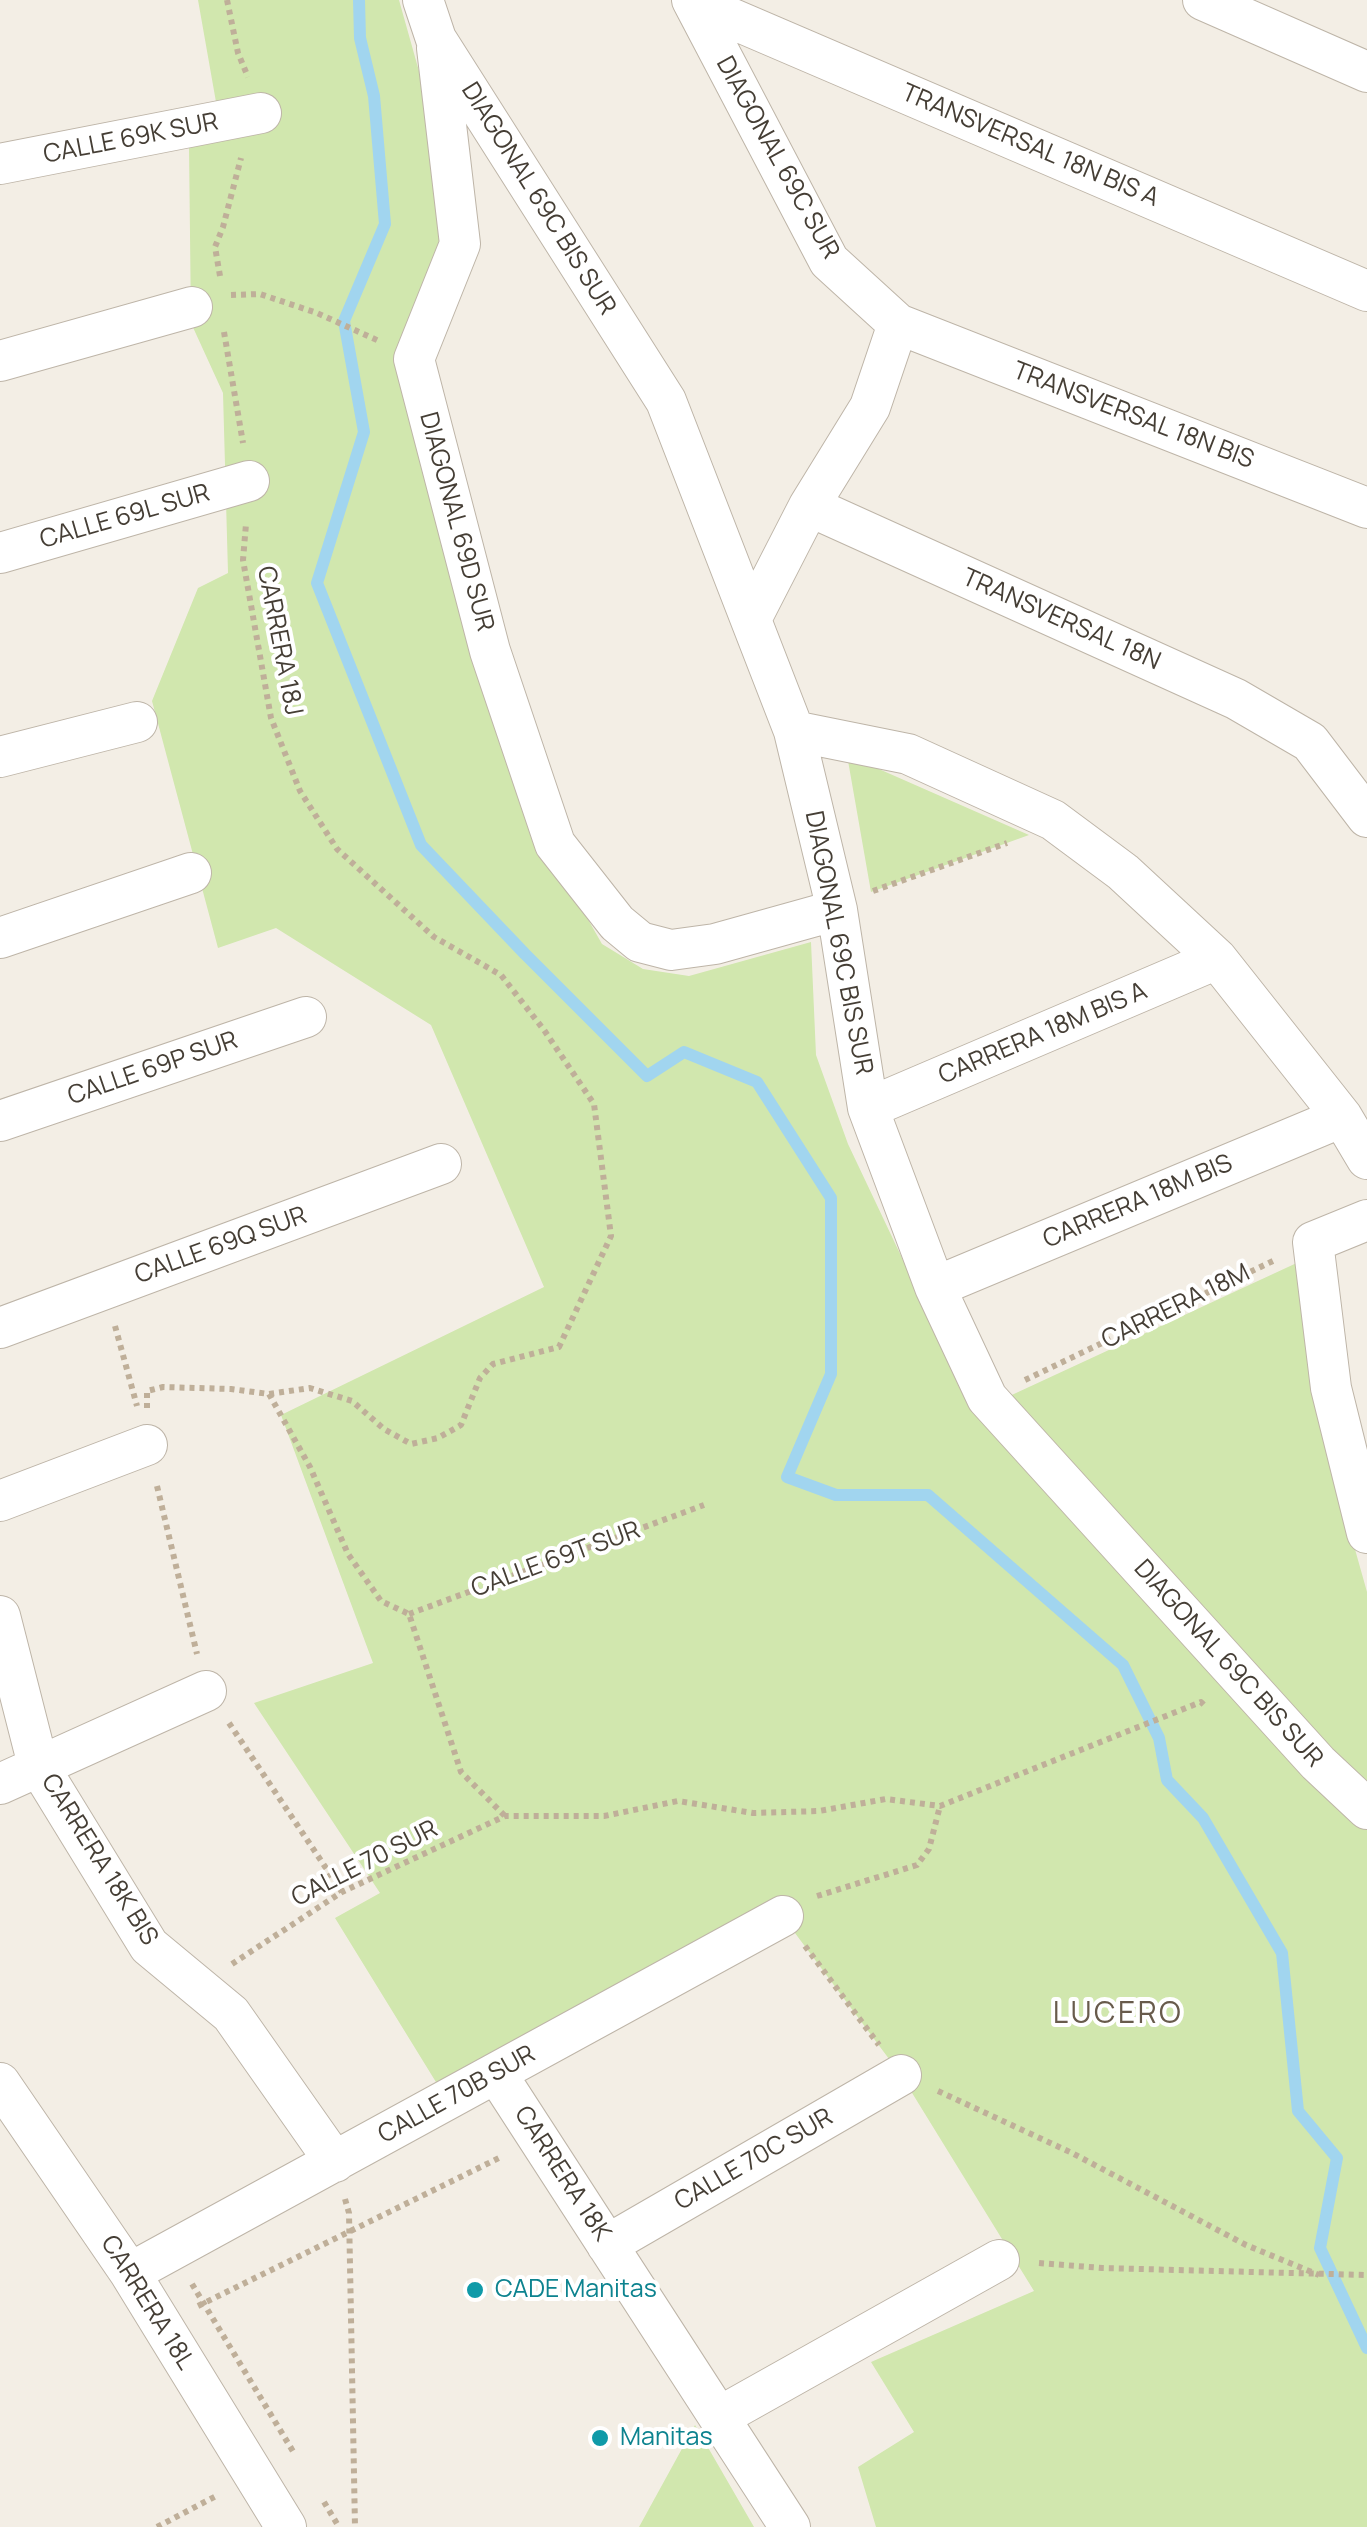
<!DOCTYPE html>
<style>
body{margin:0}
canvas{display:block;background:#f3eee5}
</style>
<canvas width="1367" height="2527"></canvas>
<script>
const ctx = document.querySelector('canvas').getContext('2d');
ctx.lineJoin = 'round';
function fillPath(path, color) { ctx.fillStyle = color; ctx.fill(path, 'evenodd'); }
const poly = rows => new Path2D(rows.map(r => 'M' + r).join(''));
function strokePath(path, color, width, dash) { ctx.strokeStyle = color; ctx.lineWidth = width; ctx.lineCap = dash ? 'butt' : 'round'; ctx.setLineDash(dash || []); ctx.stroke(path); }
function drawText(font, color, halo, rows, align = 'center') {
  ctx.font = font + ' Manrope,sans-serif'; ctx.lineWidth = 8; ctx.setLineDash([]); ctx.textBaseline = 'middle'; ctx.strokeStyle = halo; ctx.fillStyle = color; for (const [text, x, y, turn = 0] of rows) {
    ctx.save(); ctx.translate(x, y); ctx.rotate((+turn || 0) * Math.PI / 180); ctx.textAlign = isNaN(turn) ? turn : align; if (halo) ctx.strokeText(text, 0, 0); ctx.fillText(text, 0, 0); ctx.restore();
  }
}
fillPath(poly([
 [198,0,399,0,431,114,439,239,434,294,407,359,544,842,602,944,643,969,689,976,811,942,816,1055,848,1144,975,1412,1301,1261,1331,1464,1367,1592,1367,2527,876,2527,858,2467,914,2432,871,2362,1034,2291,901,2075,783,1917,447,2100,335,1918,380,1893,254,1703,373,1663,281,1415,544,1287,431,1025,276,928,218,948,152,701,198,588,228,573,223,393,191,323,189,146,222,136],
 [847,755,1029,835,871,892],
 [695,2425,754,2527,639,2527]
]), '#d1e7ae');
strokePath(poly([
 [359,0,360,38,374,96,385,224,344,321,364,432,317,583,421,845,525,954,647,1076,684,1052,757,1082,831,1198,831,1374,787,1477,836,1495,928,1495,1123,1665,1159,1738,1167,1780,1203,1818,1282,1953,1298,2111,1337,2158,1320,2248,1367,2348]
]), '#a1d5ef', 12);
const minor = poly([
 [423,0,436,39,666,401,794,731,837,910,868,1108,935,1287,987,1398,1318,1763,1367,1809],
 [692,0,829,261,898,324,1367,508],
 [1203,0,1367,72],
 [693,2,1367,291],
 [437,48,460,244,414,359,490,651,555,844,617,923,640,942,671,950,715,944,837,910],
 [0,164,261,113],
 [0,361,192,307],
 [809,506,1236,699,1310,742,1367,817],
 [0,553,249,481],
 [751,619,809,506,870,407,898,324],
 [794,731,908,754,1053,820,1123,872,1217,959,1342,1117,1367,1159],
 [0,757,137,722],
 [0,938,191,873],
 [868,1108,1217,959],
 [0,1121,306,1017],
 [1367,1220,1313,1242,1331,1388,1367,1533],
 [935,1287,1342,1117],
 [0,1328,441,1164],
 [0,1501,147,1445],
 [0,1616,38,1765,149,1946,231,2014,335,2162],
 [0,1784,206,1691],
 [496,2073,790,2527],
 [0,2083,130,2273,286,2527],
 [607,2245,901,2075],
 [130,2273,783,1916],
 [719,2417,999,2260]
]);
strokePath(minor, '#beb5a8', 42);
strokePath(poly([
 [227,0,238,53,248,77],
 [220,276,215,247,223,227,241,158],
 [231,295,260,294,317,313,379,341],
 [224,332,243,443],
 [873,891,1007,843],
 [115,1326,137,1406],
 [1025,1380,1275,1260],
 [269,1394,310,1467,348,1554,381,1601,409,1614,461,1772,505,1816],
 [147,1408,147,1391,163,1387,231,1389,269,1394,310,1388,352,1401,384,1429,411,1444,438,1438,461,1425,480,1378,493,1364,559,1347,611,1236,594,1104,544,1030,501,975,434,937,337,849,300,791,271,718,243,560,246,524],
 [157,1486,197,1654],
 [409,1614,704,1505],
 [229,1723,342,1892],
 [817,1896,917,1865,929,1849,940,1806],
 [805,1946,879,2045],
 [232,1964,342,1892,505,1816,604,1816,678,1801,753,1813,819,1811,886,1799,940,1806,1201,1702,1206,1707],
 [938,2091,1072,2153,1246,2245,1319,2275],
 [345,2199,349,2213,355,2527],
 [1039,2263,1102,2268,1367,2275],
 [192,2284,294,2453],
 [198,2306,501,2157],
 [324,2502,339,2527],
 [157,2527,218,2495]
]), '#bfaf99', 6, [5, 5]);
strokePath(minor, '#fff', 40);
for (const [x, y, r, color] of [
 [475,2290,10,"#0f9aa8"],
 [600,2438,10,"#0f9aa8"]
]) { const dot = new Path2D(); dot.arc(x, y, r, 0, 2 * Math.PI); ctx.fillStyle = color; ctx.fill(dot); strokePath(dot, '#fff', 4); }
drawText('25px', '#453e35', '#fff', [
 ["CALLE 69K SUR",131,139,-11],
 ["TRANSVERSAL 18N BIS A",1030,146,23],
 ["DIAGONAL 69C SUR",777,158,61],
 ["DIAGONAL 69C BIS SUR",538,199,58],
 ["TRANSVERSAL 18N BIS",1133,416,21],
 ["CALLE 69L SUR",125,517,-16],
 ["DIAGONAL 69D SUR",456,522,75],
 ["TRANSVERSAL 18N",1061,620,24],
 ["CARRERA 18J",279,641,79],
 ["DIAGONAL 69C BIS SUR",838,943,79],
 ["CARRERA 18M BIS A",1043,1034,-23],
 ["CALLE 69P SUR",153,1069,-19],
 ["CARRERA 18M BIS",1138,1202,-23],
 ["CALLE 69Q SUR",221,1246,-20],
 ["CARRERA 18M",1176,1307,-26],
 ["CALLE 69T SUR",556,1560,-20],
 ["DIAGONAL 69C BIS SUR",1228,1664,48],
 ["CARRERA 18K BIS",99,1860,58],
 ["CALLE 70 SUR",365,1864,-27],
 ["CALLE 70B SUR",457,2095,-29],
 ["CALLE 70C SUR",754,2160,-30],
 ["CARRERA 18K",562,2174,57],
 ["CARRERA 18L",147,2303,58]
]);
drawText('25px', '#0d838f', '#fff', [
 ["CADE Manitas",495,2290],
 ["Manitas",620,2438]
], 'left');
ctx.letterSpacing = '2.5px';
drawText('30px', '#685b4c', '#fff', [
 ["LUCERO",1118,2015]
]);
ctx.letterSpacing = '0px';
</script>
